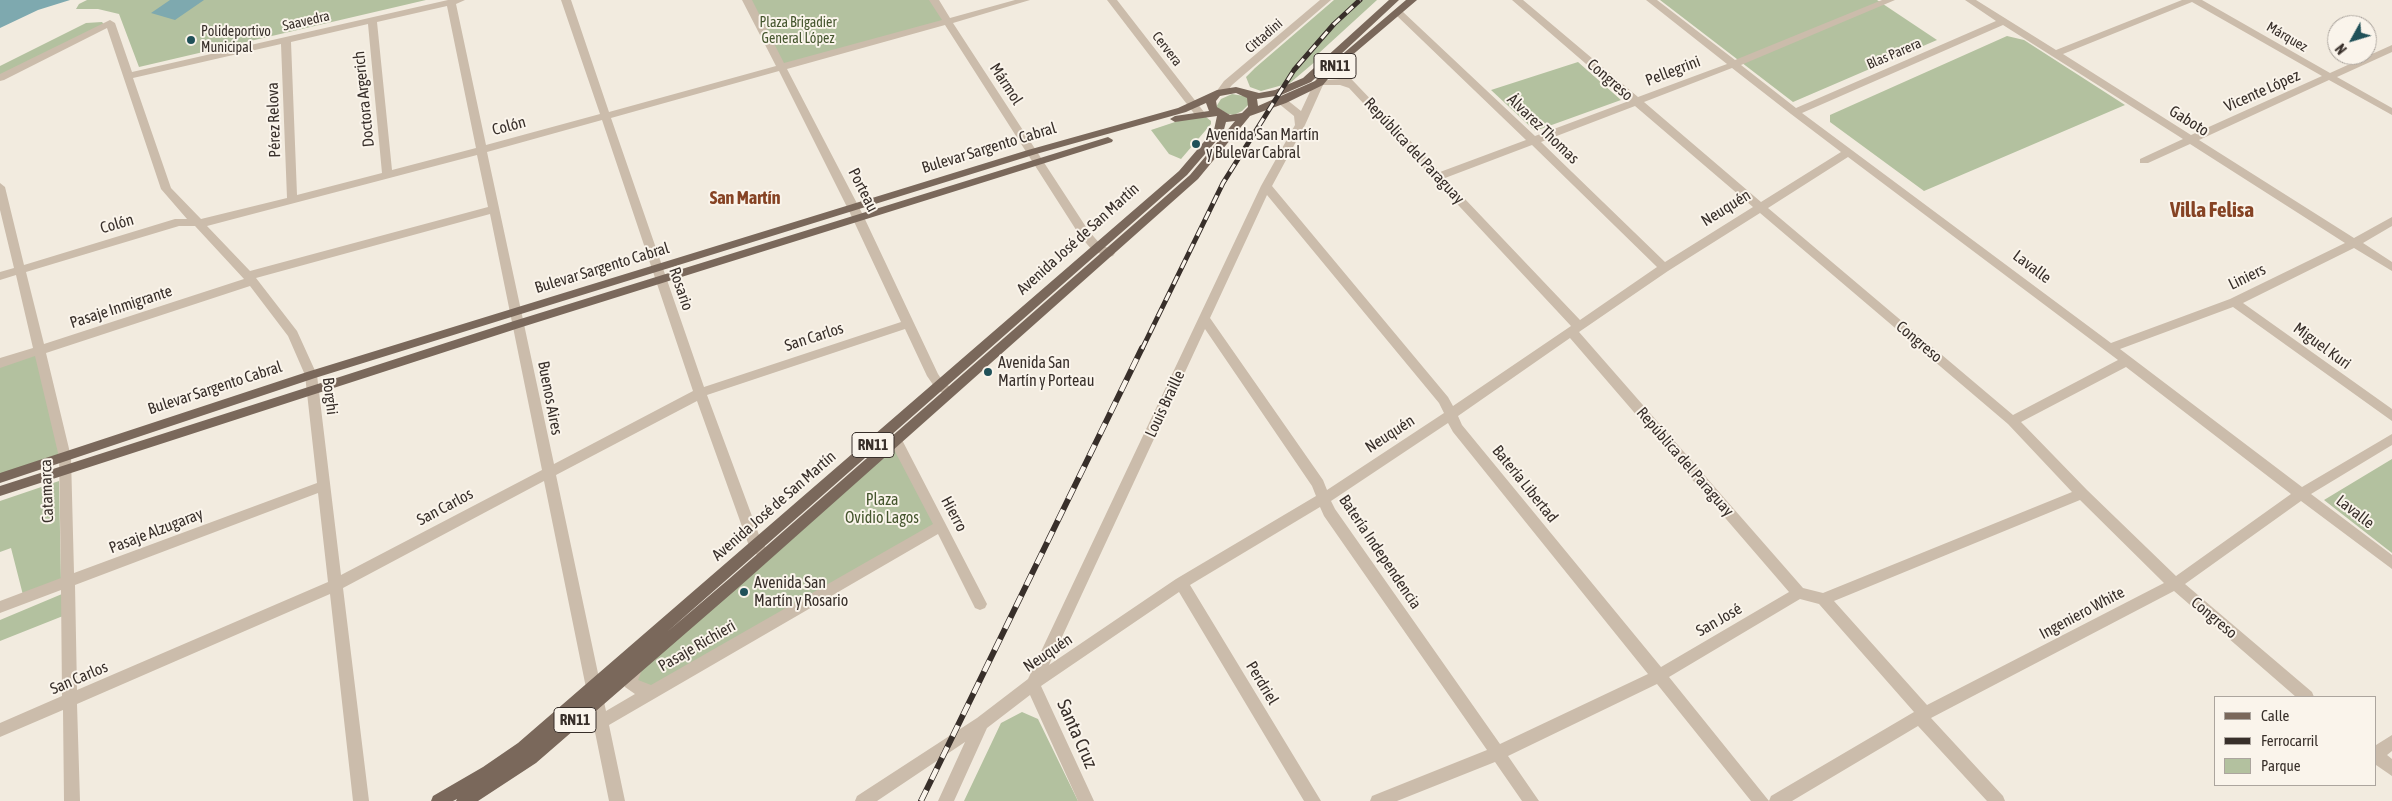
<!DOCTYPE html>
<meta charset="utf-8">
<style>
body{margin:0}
#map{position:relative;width:2392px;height:801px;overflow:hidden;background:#f2ebdf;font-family:"Asap Condensed",sans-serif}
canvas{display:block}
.legend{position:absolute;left:2214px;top:696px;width:162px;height:90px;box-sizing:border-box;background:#faf4eb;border:1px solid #aca59e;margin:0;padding:6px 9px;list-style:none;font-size:15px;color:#382f2a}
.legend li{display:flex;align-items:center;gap:10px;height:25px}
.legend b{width:25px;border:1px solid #aca59e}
.north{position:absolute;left:2327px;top:15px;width:50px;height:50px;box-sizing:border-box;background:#faf4eb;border:1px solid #aca59e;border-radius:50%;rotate:231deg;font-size:14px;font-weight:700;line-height:20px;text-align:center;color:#382f2a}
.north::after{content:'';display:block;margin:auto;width:18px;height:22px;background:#205159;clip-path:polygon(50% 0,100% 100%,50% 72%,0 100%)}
</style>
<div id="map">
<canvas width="2392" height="801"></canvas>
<ul class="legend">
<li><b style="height:6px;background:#7a685b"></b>Calle</li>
<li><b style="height:6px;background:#382f2a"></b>Ferrocarril</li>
<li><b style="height:14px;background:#b3c19f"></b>Parque</li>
</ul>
<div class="north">N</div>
</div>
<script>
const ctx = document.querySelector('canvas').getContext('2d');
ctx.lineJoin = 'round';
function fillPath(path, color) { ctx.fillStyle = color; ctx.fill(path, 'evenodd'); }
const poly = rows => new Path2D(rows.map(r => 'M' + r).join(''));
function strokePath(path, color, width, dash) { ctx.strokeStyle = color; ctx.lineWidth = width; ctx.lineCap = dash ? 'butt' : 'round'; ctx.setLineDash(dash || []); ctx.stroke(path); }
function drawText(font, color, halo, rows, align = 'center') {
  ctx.font = font + ' "Asap Condensed",sans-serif'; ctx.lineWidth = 4; ctx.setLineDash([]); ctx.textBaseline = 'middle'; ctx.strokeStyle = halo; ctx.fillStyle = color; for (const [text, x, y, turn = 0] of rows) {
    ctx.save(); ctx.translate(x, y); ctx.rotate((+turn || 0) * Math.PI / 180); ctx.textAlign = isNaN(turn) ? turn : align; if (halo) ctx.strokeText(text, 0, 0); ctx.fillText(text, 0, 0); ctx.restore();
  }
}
fillPath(poly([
 [87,0,426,0,139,67,119,14,98,9,76,9,79,4],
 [747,0,934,0,948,22,782,67],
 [1334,0,1377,0,1319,53,1317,60,1290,83,1261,91,1250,87,1246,77,1255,68],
 [1660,0,1877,0,1937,40,1793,102],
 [102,22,105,26,0,78,0,66,86,23],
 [2007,36,2024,40,2125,105,1924,191,1830,122,1830,115],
 [1578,62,1621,100,1535,131,1491,90],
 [1232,94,1244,96,1247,97,1249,104,1242,111,1234,115,1228,114,1216,107,1221,99],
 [1206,117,1211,121,1211,124,1181,159,1169,154,1151,130,1181,120],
 [41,351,65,457,0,478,0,363],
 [895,440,941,526,652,692,636,688,635,670],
 [2392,459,2392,553,2324,500],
 [59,481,61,582,23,595,11,548,0,552,0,501],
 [62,594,63,616,0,641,0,620],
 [1022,712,1038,719,1078,801,964,801,1001,723]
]), '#b3c19f');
fillPath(poly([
 [0,0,70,0,38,10,0,28],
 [170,0,204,0,175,20,151,13]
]), '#7ea9af');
fillPath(poly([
 [448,0,465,0,456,4,486,145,600,114,561,0,571,0,609,112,776,66,742,0,752,0,784,63,942,20,929,0,939,0,950,18,1015,0,1030,0,953,23,1088,230,1101,245,1113,250,1115,253,1113,256,1109,257,1093,251,1080,236,945,25,787,69,862,213,938,374,944,383,954,389,956,392,954,395,946,395,936,389,927,376,905,329,707,395,762,543,769,551,767,555,762,557,757,555,749,546,697,401,556,475,606,711,635,694,625,687,623,682,630,665,635,663,640,665,642,670,638,680,651,685,933,524,889,440,890,436,895,435,900,436,987,604,985,608,980,610,975,608,938,534,609,725,625,801,609,801,544,481,343,588,369,801,353,801,330,594,77,704,80,801,64,801,63,710,0,737,0,723,62,696,61,590,0,613,0,601,61,578,59,457,35,356,0,368,0,358,33,348,16,275,0,280,0,272,14,268,0,210,0,183,5,187,24,265,175,219,187,219,161,189,107,28,4,80,0,81,0,74,110,20,115,23,132,72,448,0],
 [447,6,476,148,392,170,377,22,447,6],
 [368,24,382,173,297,195,291,42,368,24],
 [281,44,287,198,201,219,171,188,133,78,281,44],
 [779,71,850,213,901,322,704,387,611,118,779,71],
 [602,120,693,391,554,464,487,152,602,120],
 [477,155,488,207,250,271,207,226,477,155],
 [490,214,542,470,341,575,317,375,297,331,256,278,490,214],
 [179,226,195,226,244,279,44,344,26,272,179,226],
 [250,286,288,336,305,375,317,483,74,573,71,457,46,353,250,286],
 [318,493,328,582,77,690,75,585,318,493],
 [1107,0,1117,0,1204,112,1204,116,1196,116,1107,0],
 [1320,0,1331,0,1232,85,1225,94,1217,94,1216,92,1224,81,1320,0],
 [1512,0,1523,0,1638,97,1727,64,1646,0,1657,0,1735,60,1882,0,1895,0,1741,65,1796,108,1996,21,1965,0,1976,0,2056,50,2182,0,2202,0,2330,73,2392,45,2392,52,2337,77,2392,108,2392,115,2329,80,2199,140,2354,238,2392,217,2392,226,2363,243,2392,262,2392,271,2354,248,2243,303,2392,409,2392,421,2233,307,2120,349,2302,487,2392,434,2392,445,2311,494,2392,555,2392,569,2301,501,2185,584,2312,692,2314,697,2296,697,2174,591,1931,718,2003,796,2005,801,1987,801,1918,726,1792,801,1769,801,1771,796,1914,712,1819,604,1800,599,1669,677,1769,801,1751,801,1657,684,1508,756,1539,801,1522,801,1495,762,1397,801,1370,801,1372,796,1487,750,1324,516,1320,507,1190,585,1321,801,1304,801,1179,592,1041,686,1094,801,1078,801,1030,695,987,728,954,801,938,801,965,742,877,801,855,801,857,796,977,718,1028,679,1261,186,1295,125,1294,116,1278,103,1278,99,1286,99,1301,111,1315,81,1341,79,1329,66,1334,63,1337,64,1440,172,1526,140,1396,15,1394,13,1399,10,1402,11,1535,136,1629,101,1512,0],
 [2192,2,2322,76,2191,135,2063,54,2192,2],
 [2003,25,2183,139,2140,159,2140,163,2148,163,2190,144,2345,243,2230,299,2111,343,1802,113,2003,25],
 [1732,68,1791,114,1841,152,1761,202,1644,102,1732,68],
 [1323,85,1340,85,1349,88,1571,326,1453,406,1448,397,1272,186,1305,125,1323,85],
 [1635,106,1753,207,1665,262,1541,142,1635,106],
 [1532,145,1657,267,1580,320,1445,178,1532,145],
 [1848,157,2118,360,2013,415,1768,208,1848,157],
 [1267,195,1439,403,1444,413,1327,490,1323,480,1210,318,1267,195],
 [1760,213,2008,424,2072,492,1823,593,1803,588,1579,332,1668,271,1760,213],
 [1205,329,1312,486,1316,496,1176,579,1049,665,1205,329],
 [1570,338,1789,592,1661,667,1462,425,1458,416,1570,338],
 [2126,367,2291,494,2176,576,2087,490,2021,422,2126,367],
 [1448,423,1453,432,1648,674,1500,744,1335,509,1331,501,1448,423],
 [2080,500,2164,583,1927,705,1834,601,2080,500],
 [2392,735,2392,751,2387,755,2392,759,2392,776,2376,765,2376,745,2392,735]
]), '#cbbcab');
fillPath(poly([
 [1389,0,1399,0,1311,82,1281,95,1257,99,1258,106,1315,81,1331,64,1406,0,1417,0,1337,68,1323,85,1286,103,1250,116,1198,179,739,587,536,763,478,801,456,801,457,799,453,801,431,801,433,796,483,767,518,743,1179,171,1214,130,1217,116,1175,122,1170,119,1175,116,1209,111,1206,103,1186,112,1036,154,315,378,0,483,0,473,307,372,1028,150,1178,108,1217,90,1236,87,1259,93,1275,90,1303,78,1389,0],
 [1236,93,1247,98,1248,107,1242,113,1230,115,1217,107,1216,101,1220,96,1236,93],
 [1235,121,1190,175,729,579,667,632,1187,175,1223,133,1226,122,1235,121],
 [1108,137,1113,140,1112,142,522,327,0,496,0,486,514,321,1108,137]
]), '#7a685b');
const railFar1 = poly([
 [1142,349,1223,183,1294,70,1334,24,1360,0]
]);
const rail = poly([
 [921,801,1142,348]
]);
strokePath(railFar1, '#382f2a', 5);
strokePath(rail, '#382f2a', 6);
strokePath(railFar1, '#faf4eb', 3, [9]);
strokePath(rail, '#faf4eb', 4.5, [12]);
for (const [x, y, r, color] of [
 [191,40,5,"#205159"],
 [1196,144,5,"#205159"],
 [988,372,5,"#205159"],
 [744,592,5,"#205159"]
]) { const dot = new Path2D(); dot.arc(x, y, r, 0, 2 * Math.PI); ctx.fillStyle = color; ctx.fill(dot); strokePath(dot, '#faf4eb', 2); }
drawText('14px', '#382f2a', '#faf4eb', [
 ["Saavedra",306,21,-13],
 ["Cittadini",1264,36,-41],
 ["Márquez",2287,37,30],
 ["Cervera",1167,49,52],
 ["Blas Parera",1894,54,-23]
]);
drawText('14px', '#45562e', '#faf4eb', [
 ["Plaza Brigadier",798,23],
 ["General López",798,39]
]);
drawText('14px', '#382f2a', '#faf4eb', [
 ["Polideportivo",201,32],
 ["Municipal",201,48]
], 'left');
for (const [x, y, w] of [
 [1335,66,42],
 [873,445,42],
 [575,720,42]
]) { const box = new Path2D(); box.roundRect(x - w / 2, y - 12.5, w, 25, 4); ctx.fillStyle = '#faf4eb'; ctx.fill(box); strokePath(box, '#382f2a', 1); }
drawText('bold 15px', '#382f2a', null, [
 ["RN11",1335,66],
 ["RN11",873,445],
 ["RN11",575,720]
]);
drawText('16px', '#382f2a', '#faf4eb', [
 ["Pellegrini",1673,71,-21],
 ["Congreso",1610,80,41],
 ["Mármol",1006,84,57],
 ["Vicente López",2262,91,-24],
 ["Doctora Argerich",364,99,-96],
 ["Pérez Relova",274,120,-92],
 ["Gaboto",2189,121,32],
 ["Colón",509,126,-15],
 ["Álvarez Thomas",1543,129,44],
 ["Bulevar Sargento Cabral",989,148,-17],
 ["República del Paraguay",1414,151,47],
 ["Porteau",863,190,63],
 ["Neuquén",1726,208,-32],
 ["Colón",117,224,-16],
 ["Avenida José de San Martín",1078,239,-42],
 ["Lavalle",2032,267,37],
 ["Bulevar Sargento Cabral",602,268,-17],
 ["Liniers",2247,277,-26],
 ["Rosario",681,289,71],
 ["Pasaje Inmigrante",121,307,-18],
 ["San Carlos",814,337,-18],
 ["Congreso",1919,342,40],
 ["Miguel Kuri",2322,346,36],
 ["Bulevar Sargento Cabral",215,388,-18],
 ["Borghi",330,396,83],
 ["Buenos Aires",550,398,79],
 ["Louis Braille",1165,404,-65],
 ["Neuquén",1390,434,-33],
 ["República del Paraguay",1685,462,49],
 ["Batería Libertad",1525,484,51],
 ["Catamarca",47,491,-92],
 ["Avenida José de San Martín",774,506,-41],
 ["San Carlos",445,507,-28],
 ["Lavalle",2355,512,38],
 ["Hierro",954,514,62],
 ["Pasaje Alzugaray",156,531,-21],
 ["Batería Independencia",1380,552,56],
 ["Ingeniero White",2082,613,-28],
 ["Congreso",2214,618,40],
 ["San José",1719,620,-30],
 ["Pasaje Richieri",697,646,-30],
 ["Neuquén",1048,653,-34],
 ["San Carlos",79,678,-23],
 ["Perdriel",1262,683,59]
]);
drawText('16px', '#382f2a', '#faf4eb', [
 ["Avenida San Martín",1206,135],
 ["y Bulevar Cabral",1206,153],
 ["Avenida San",998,363],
 ["Martín y Porteau",998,381],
 ["Avenida San",754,583],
 ["Martín y Rosario",754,601]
], 'left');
drawText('16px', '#45562e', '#faf4eb', [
 ["Plaza",882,500],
 ["Ovidio Lagos",882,518]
]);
drawText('bold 18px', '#864324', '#faf4eb', [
 ["San Martín",745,198]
]);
drawText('19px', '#382f2a', '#faf4eb', [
 ["Santa Cruz",1077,734,66]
]);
drawText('bold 21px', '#864324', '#faf4eb', [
 ["Villa Felisa",2212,210]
]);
</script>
